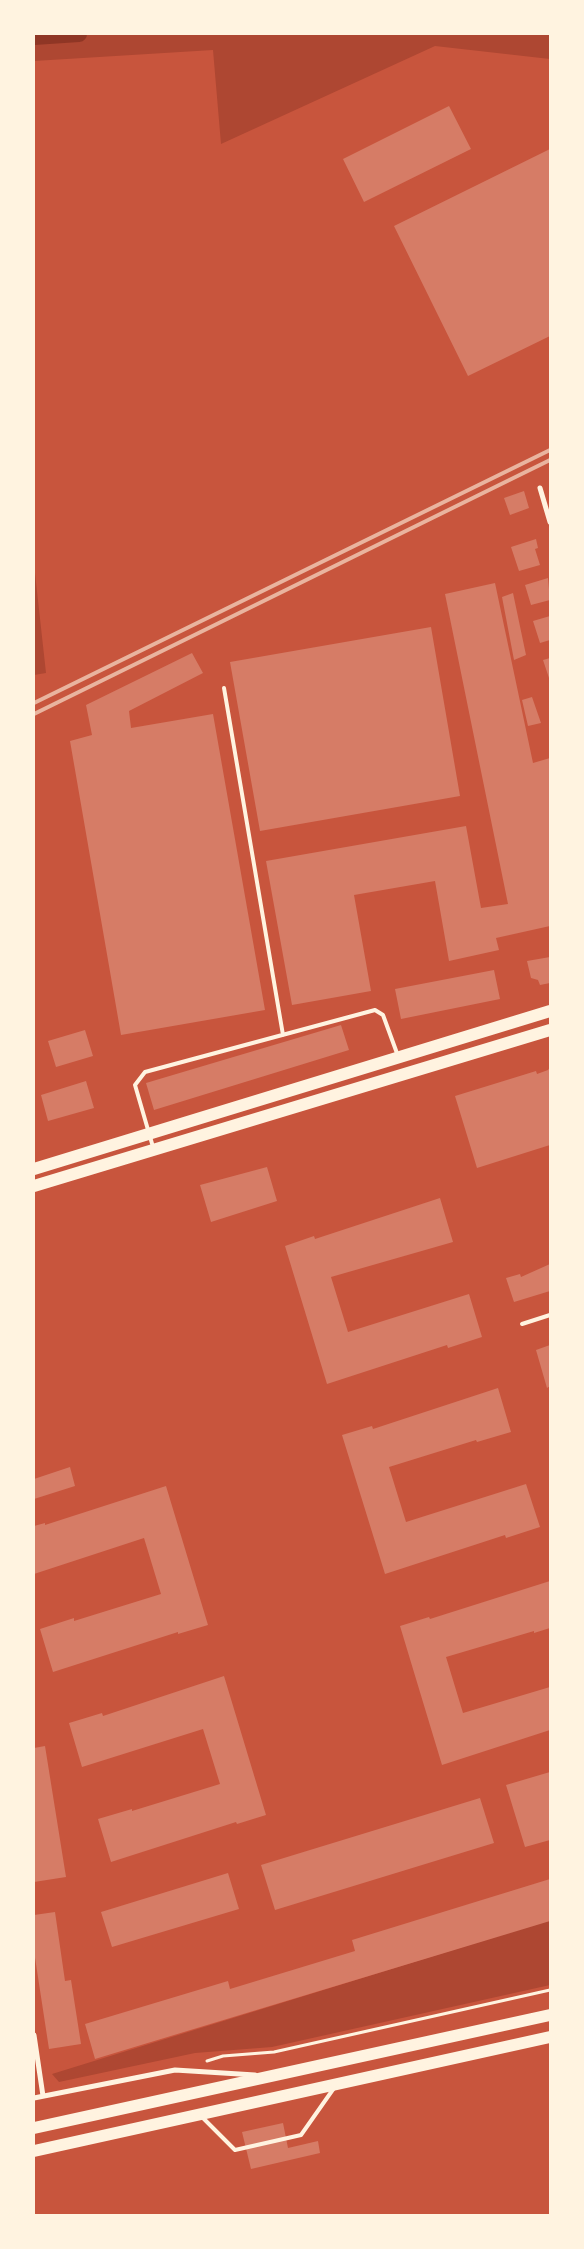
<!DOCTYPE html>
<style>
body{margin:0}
#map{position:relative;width:584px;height:2249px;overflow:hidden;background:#c8553d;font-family:"PT Sans Narrow",sans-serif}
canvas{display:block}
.frame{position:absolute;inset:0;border:35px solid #fff3e0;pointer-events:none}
</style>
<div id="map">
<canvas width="584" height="2249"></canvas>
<div class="frame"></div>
</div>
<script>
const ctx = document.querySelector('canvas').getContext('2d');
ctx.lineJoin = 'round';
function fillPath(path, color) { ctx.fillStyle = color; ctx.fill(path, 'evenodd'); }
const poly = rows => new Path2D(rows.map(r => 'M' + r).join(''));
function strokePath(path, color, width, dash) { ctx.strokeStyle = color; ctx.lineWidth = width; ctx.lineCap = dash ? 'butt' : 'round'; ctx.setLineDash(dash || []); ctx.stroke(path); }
fillPath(poly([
 [34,34,550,34,550,59,435,46,221,144,213,50,34,61],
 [34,564,46,673,34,675],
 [550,1920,550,1985,272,2047,195,2053,59,2082,52,2074]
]), '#ae4732');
strokePath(poly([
 [34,37,79,34]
]), '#8f3625', 16);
fillPath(poly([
 [449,106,471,149,364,202,343,159],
 [550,149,550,336,468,376,394,226],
 [524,491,529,508,510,515,504,498],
 [536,539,538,548,535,549,540,565,519,571,511,547],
 [548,578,550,600,531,605,525,585],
 [495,583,533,763,550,758,550,926,496,938,499,950,449,961,435,881,354,895,371,991,292,1005,266,861,466,826,481,908,508,904,445,594],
 [513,593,526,655,514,660,502,597],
 [550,616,550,640,540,643,533,621],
 [431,627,460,796,260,831,230,662],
 [192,653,203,673,129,711,131,728,213,714,265,1010,121,1035,70,741,92,735,86,705],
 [550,658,550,681,543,660],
 [532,697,541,723,528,726,522,700],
 [550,957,550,983,540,985,538,980,531,978,527,961],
 [494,970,500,999,401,1019,395,989],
 [341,1025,349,1050,154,1110,146,1083],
 [85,1030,93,1056,56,1067,48,1041],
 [550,1067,550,1145,477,1168,455,1096,536,1071,537,1074,548,1070],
 [86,1081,94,1108,48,1121,41,1095],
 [267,1167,277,1201,211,1222,200,1185],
 [440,1198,453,1242,331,1277,348,1332,469,1294,482,1337,448,1348,447,1345,327,1384,285,1246,314,1236,315,1239],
 [550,1264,550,1291,514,1302,506,1278,520,1274,521,1277],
 [550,1345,550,1386,547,1388,536,1350],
 [498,1388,511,1432,477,1442,476,1440,389,1467,406,1522,526,1484,540,1527,506,1538,505,1535,385,1574,342,1435,372,1426,373,1429],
 [70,1467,75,1486,34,1499,34,1479],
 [166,1486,208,1625,178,1634,178,1632,53,1672,40,1629,74,1618,74,1621,161,1594,144,1538,34,1574,34,1526,45,1523,45,1525],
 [550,1581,550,1628,534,1633,534,1631,446,1657,463,1713,550,1687,550,1730,442,1765,400,1626,429,1617,430,1619],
 [224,1676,266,1815,237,1824,236,1822,111,1862,98,1819,132,1809,132,1811,220,1784,203,1729,82,1767,69,1723,102,1713,103,1716],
 [45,1746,66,1877,34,1882,34,1748],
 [550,1772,550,1840,525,1847,506,1785],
 [480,1798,494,1843,275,1910,261,1865],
 [228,1873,239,1909,112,1947,101,1912],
 [550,1879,550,1921,95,2059,85,2024,228,1981,230,1989,355,1951,352,1940],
 [55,1912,65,1981,71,1980,81,2044,49,2049,34,1951,34,1915],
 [283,2123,288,2148,318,2141,320,2153,251,2169,242,2132]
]), '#d67c66');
strokePath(poly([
 [207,2061,223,2056,274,2052,550,1990]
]), '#fff3e0', 3);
strokePath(poly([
 [224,688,283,1035],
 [153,1147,135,1085,145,1072,375,1010,383,1015,398,1056],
 [522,1324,550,1315],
 [201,2116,235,2150,301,2135,334,2088]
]), '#fff3e0', 4);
strokePath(poly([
 [540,488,550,522],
 [34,2035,43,2096],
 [34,2098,175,2070,255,2075]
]), '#fff3e0', 5);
strokePath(poly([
 [34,1169,550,1011],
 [34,1186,550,1030],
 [34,2128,550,2015],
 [34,2151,550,2037]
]), '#fff3e0', 12);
strokePath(poly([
 [34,703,550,450],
 [34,714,550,460]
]), '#e9b49f', 4);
</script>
